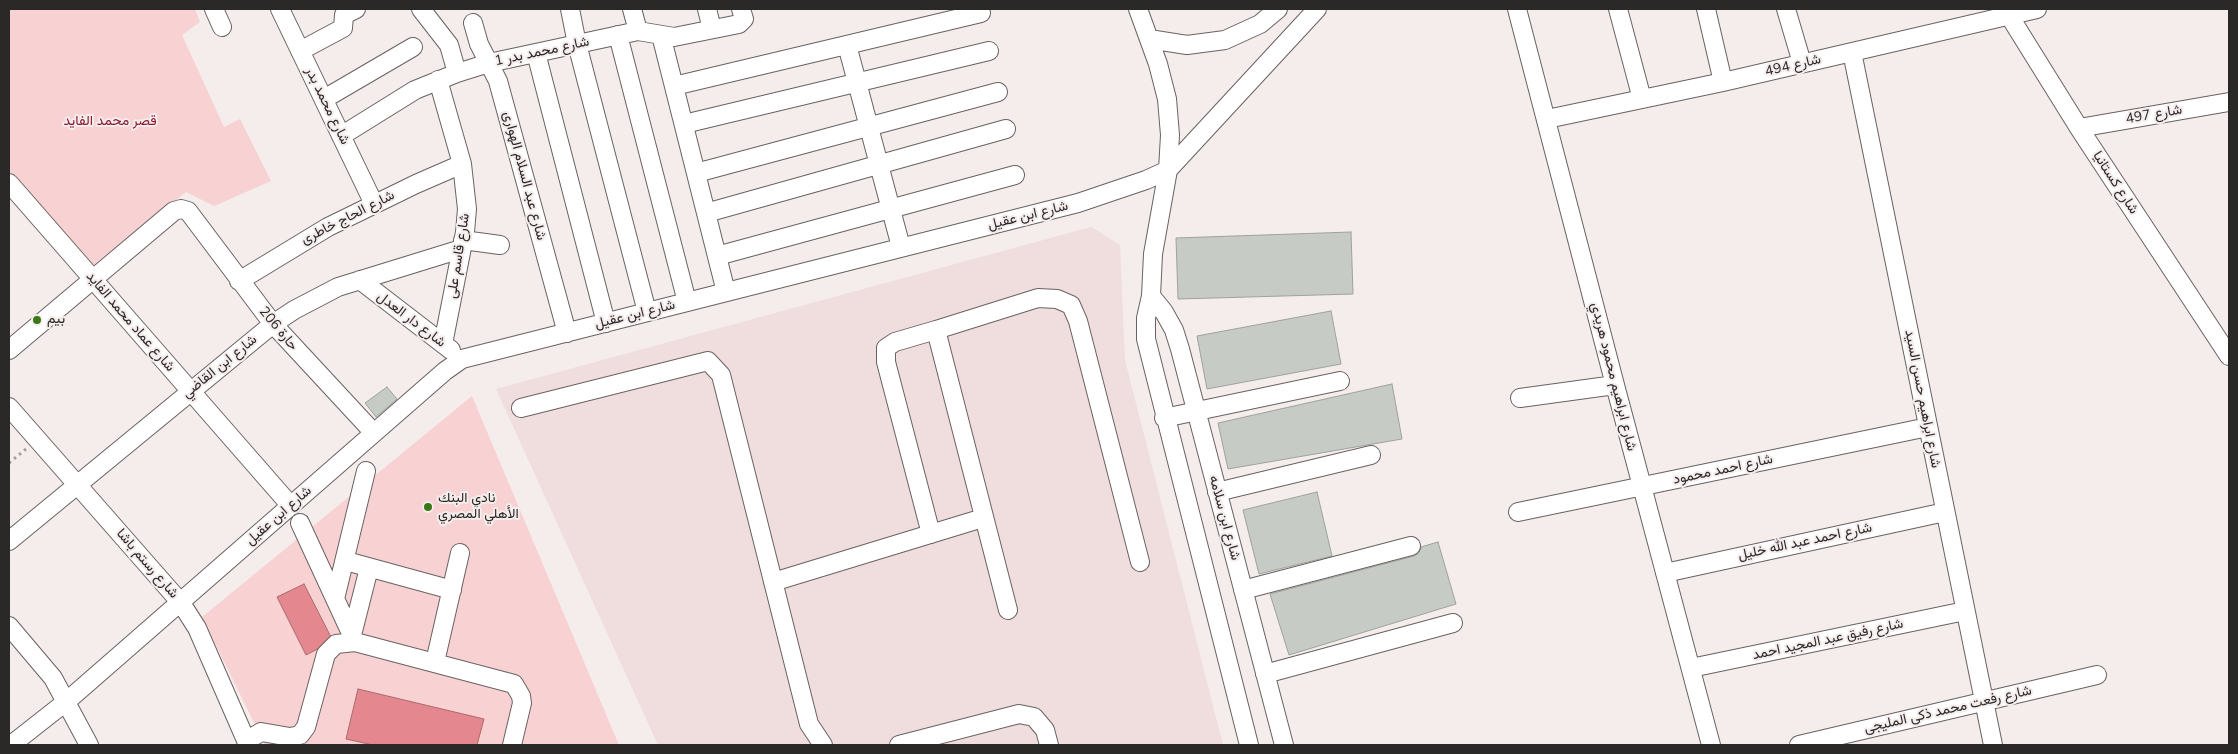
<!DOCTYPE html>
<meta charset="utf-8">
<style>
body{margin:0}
#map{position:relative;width:2238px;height:754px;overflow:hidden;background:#f5ecec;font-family:"Nunito Sans",sans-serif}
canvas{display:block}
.frame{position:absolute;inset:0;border:10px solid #2b2828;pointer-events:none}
</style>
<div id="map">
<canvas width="2238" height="754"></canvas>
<div class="frame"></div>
</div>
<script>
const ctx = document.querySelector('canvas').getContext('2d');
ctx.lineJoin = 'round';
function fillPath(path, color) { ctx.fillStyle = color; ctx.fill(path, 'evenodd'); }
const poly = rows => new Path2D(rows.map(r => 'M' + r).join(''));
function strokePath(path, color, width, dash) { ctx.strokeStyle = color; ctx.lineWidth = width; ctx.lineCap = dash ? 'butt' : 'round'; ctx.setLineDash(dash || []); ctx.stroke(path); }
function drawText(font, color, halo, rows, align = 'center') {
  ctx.font = font + ' "Nunito Sans",Vazirmatn,sans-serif'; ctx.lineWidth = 4; ctx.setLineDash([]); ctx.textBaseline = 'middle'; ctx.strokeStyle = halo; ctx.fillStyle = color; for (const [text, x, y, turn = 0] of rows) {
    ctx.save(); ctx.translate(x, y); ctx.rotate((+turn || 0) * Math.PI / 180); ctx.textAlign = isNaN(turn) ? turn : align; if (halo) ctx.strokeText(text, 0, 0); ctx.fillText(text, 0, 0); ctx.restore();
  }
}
fillPath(poly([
 [1091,227,1120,245,1125,360,1223,745,658,745,496,389]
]), '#f0ddde');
fillPath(poly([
 [9,9,195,9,200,22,182,35,224,127,240,119,271,181,214,206,186,192,92,266,9,171],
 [472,396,619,745,265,745,202,617]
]), '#f8d1d2');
const water = poly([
 [304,584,333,641,306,655,277,597,304,584],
 [358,689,484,719,477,745,373,745,346,739,358,689]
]);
fillPath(water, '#e4878e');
strokePath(water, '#ac6a6f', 1);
const building = poly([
 [1351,232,1353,294,1178,299,1176,238,1351,232],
 [1331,311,1341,364,1207,389,1197,336,1331,311],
 [1392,384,1402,439,1228,469,1218,423,1392,384],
 [387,387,397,399,376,417,365,403,387,387],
 [1317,492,1332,556,1259,574,1243,510,1317,492],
 [1438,542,1456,604,1289,655,1270,594,1414,556,1419,553,1421,547,1438,542]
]);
fillPath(building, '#c7cbc5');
strokePath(building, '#9da29c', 1);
const minor = poly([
 [214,9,222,27],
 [280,9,374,204],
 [421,9,449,45,457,73],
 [570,9,577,44,647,312],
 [632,9,638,31],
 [707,9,712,29],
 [1138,9,1158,64,1167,99,1170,135,1168,170,1153,254,1151,296,1146,318,1146,339,1249,745],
 [1517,9,1615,385,1711,745],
 [1618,9,1642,99],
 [1706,9,1723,82],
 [1786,9,1802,63],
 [2005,9,2079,128,2229,356],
 [473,23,479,44,498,81,567,333],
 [618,35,687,302],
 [661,35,726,292],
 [1149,39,1187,45,1225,40,1260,24,1278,9],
 [847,45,901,247],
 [300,51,343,28,344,15,356,9],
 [1852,52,1993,745],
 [536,53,606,323],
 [438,80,462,164,467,209,465,232,443,344],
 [674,86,981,13],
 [324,99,413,47],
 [1547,119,1723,82,2037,9],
 [684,124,989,51],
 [2079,128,2229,102],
 [341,136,415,90,457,73,489,63,638,31,674,37,739,24,744,19,741,9],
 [696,173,998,92],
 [9,183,291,506],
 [706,213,1006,129],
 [463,240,500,245],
 [717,256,1015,175],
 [360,280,451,350],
 [239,281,328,227,416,184,462,164],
 [1151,296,1164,312,1174,330,1180,349,1284,745],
 [9,350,174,211,181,209,188,211,273,324,374,433],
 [1520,398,1615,385],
 [9,407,181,603,197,628,248,745],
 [521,408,708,361,721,375,809,724,823,745],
 [1164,418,1340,381],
 [1217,492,1371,455],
 [1518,512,1928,427],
 [300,523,355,642],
 [931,534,886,362,886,348,895,342,936,330],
 [9,541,273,324,294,310,338,287,461,249],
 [346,561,452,590],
 [1665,573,1945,512],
 [773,582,983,518],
 [1243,590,1411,546],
 [335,599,366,471],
 [1008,610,936,330,1038,298,1057,299,1071,305,1078,321,1140,562],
 [9,626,53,678,89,745],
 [352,635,369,568],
 [435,662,460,553],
 [1691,668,1965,611],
 [1265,674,1453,623],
 [246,741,261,732,290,737,300,735,306,727,326,654,336,644,355,642,514,684,521,696,522,703,512,745],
 [11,745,67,701,445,371,462,359,1078,203,1146,180,1168,170,1317,9],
 [899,745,1019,714,1034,717,1045,730,1049,745],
 [1799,745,2097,675]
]);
strokePath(minor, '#6a6262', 20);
strokePath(poly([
 [9,463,26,449]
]), '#a69f9f', 3, [2.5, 4]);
strokePath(minor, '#fff', 18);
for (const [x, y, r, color] of [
 [37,320,5,"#3a7815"],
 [428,507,5,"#3a7815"]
]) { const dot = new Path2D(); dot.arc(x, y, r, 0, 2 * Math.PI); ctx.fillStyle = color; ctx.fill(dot); strokePath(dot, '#f5ecec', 2); }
drawText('14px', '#2b2828', '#f5ecec', [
 ["شارع محمد بدر 1",542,52,-12],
 ["شارع 494",1793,66,-13],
 ["شارع محمد بدر",327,106,64],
 ["شارع 497",2154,115,-10],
 ["شارع عبد السلام الهوارى",524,176,75],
 ["شارع كستانيا",2115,183,57],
 ["شارع ابن عقيل",1028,216,-14],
 ["شارع الحاج خاطرى",348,218,-27],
 ["شارع قاسم على",459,256,-81],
 ["شارع ابن عقيل",635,315,-14],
 ["شارع دار العدل",411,320,37],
 ["شارع عماد محمد الفايد",130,322,49],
 ["حارة 206",278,329,50],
 ["شارع ابن القاضي",220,367,-39],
 ["شارع ابراهيم محمود هريدي",1613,377,76],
 ["شارع ابراهيم حسن السيد",1922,399,79],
 ["شارع احمد محمود",1723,470,-12],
 ["شارع ابن عقيل",279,516,-41],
 ["شارع ابن سلامه",1224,518,75],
 ["شارع احمد عبد الله خليل",1805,542,-12],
 ["شارع رستم باشا",147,564,49],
 ["شارع رفيق عبد المجيد احمد",1828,640,-12],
 ["شارع رفعت محمد ذكى المليجى",1948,710,-13]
]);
drawText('14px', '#891a32', '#f5ecec', [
 ["قصر محمد الفايد",110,122]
]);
drawText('14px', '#2b2828', '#f5ecec', [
 ["بيم",47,320],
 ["نادي البنك",438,499],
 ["الأهلي المصري",438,515]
], 'left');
</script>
